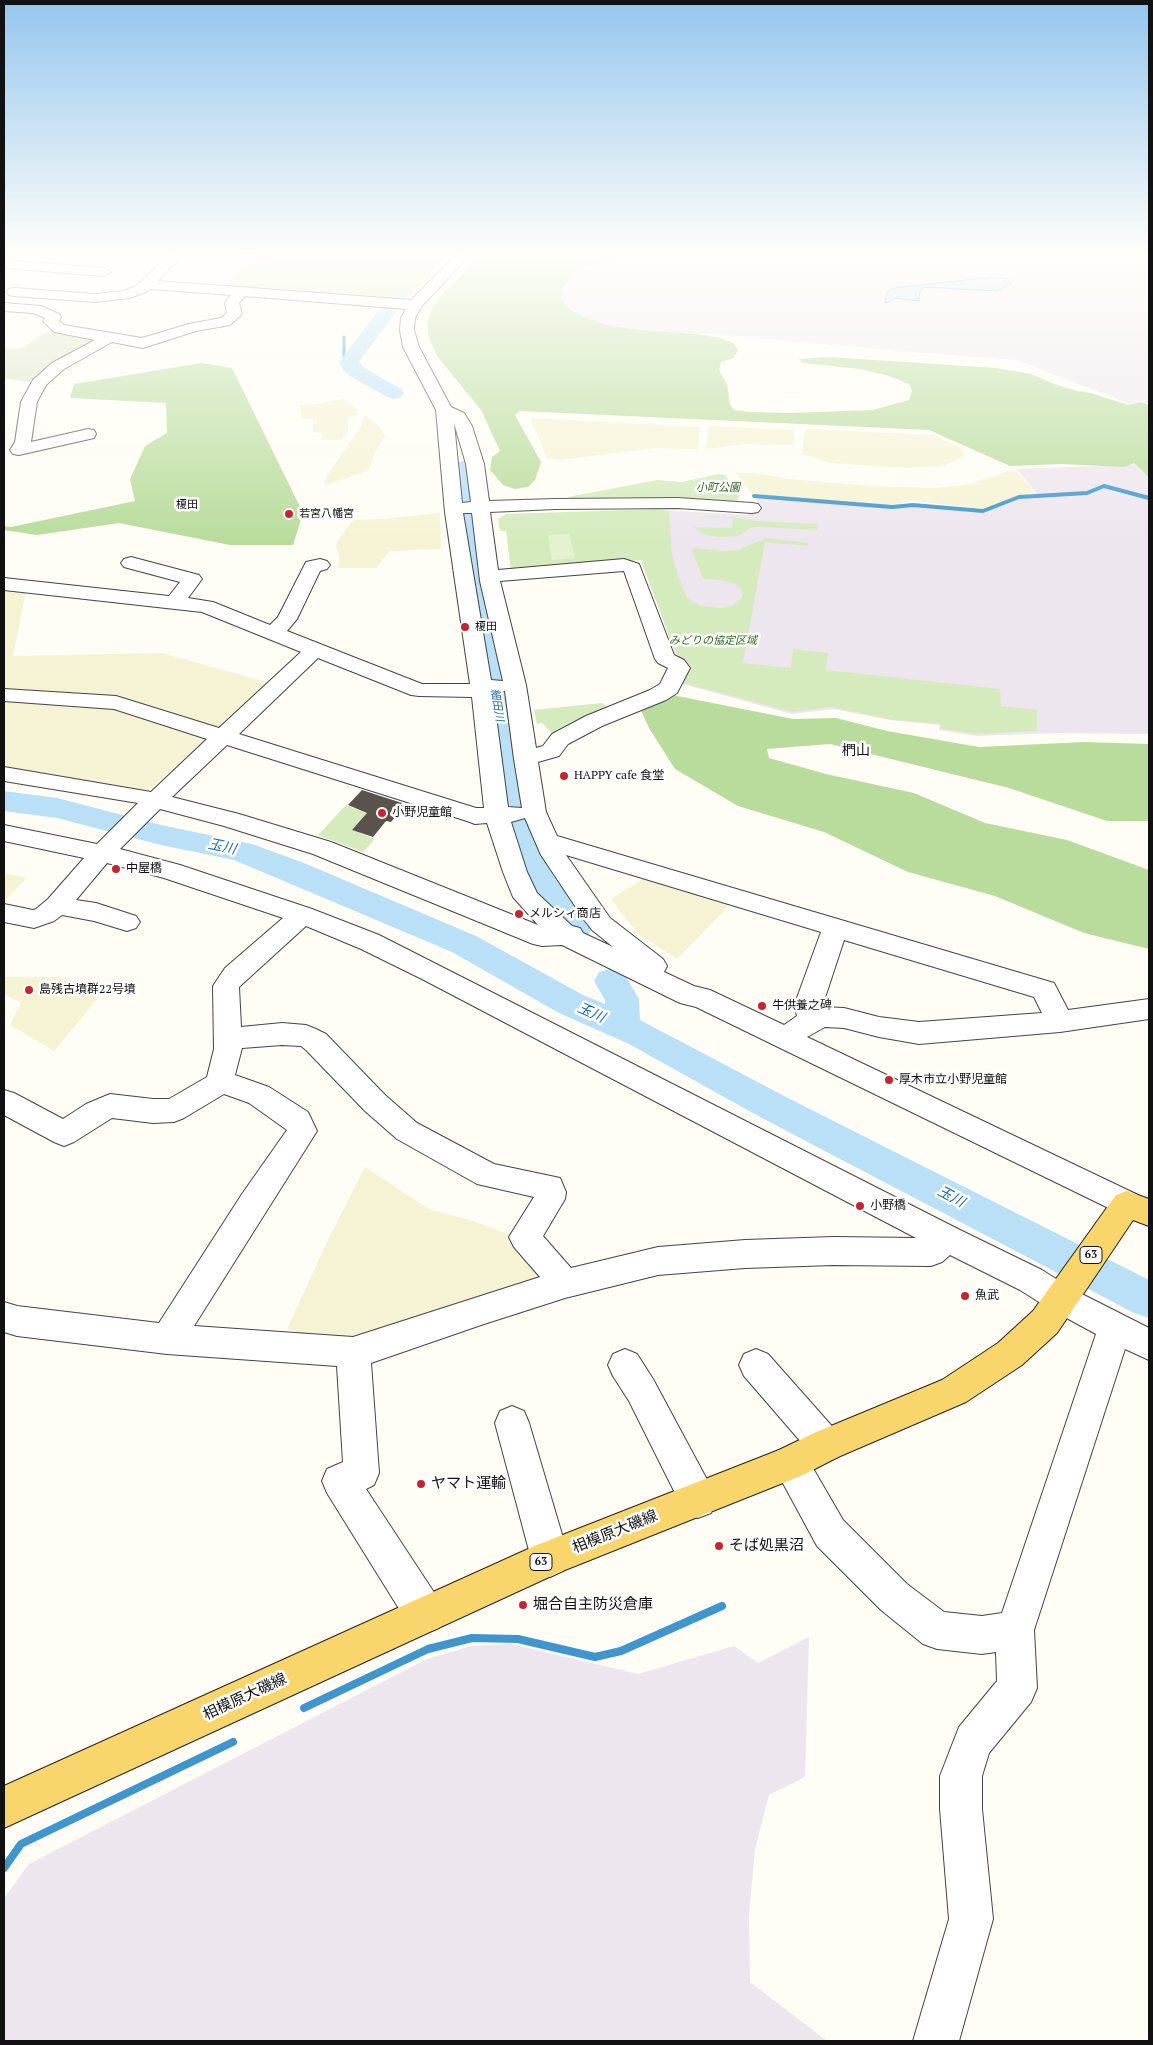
<!DOCTYPE html>
<meta charset="utf-8">
<style>
body{margin:0}
#map{position:relative;width:1153px;height:2045px;overflow:hidden;background:#fffdf5;font-family:"PT Serif",serif}
canvas{display:block}
.frame{position:absolute;inset:0;border:5px solid #111;pointer-events:none}
</style>
<div id="map">
<canvas width="1153" height="2045"></canvas>
<div class="frame"></div>
</div>
<script>
const ctx = document.querySelector('canvas').getContext('2d');
ctx.lineJoin = 'round';
function fillPath(path, color) { ctx.fillStyle = color; ctx.fill(path, 'evenodd'); }
const poly = rows => new Path2D(rows.map(r => 'M' + r).join(''));
function strokePath(path, color, width, dash) { ctx.strokeStyle = color; ctx.lineWidth = width; ctx.lineCap = dash ? 'butt' : 'round'; ctx.setLineDash(dash || []); ctx.stroke(path); }
function drawText(font, color, halo, rows, align = 'center') {
  ctx.font = font + ' "PT Serif","Noto Sans JP",serif'; ctx.lineWidth = 5; ctx.setLineDash([]); ctx.textBaseline = 'middle'; ctx.strokeStyle = halo; ctx.fillStyle = color; for (const [text, x, y, turn = 0] of rows) {
    ctx.save(); ctx.translate(x, y); ctx.rotate((+turn || 0) * Math.PI / 180); ctx.textAlign = isNaN(turn) ? turn : align; if (halo) ctx.strokeText(text, 0, 0); ctx.fillText(text, 0, 0); ctx.restore();
  }
}
fillPath(poly([
 [599,256,1149,256,1149,404,1141,401,1130,404,1017,360,898,351,715,334,610,330,563,317,548,287],
 [1145,464,1149,466,1149,734,1056,733,976,736,939,730,939,725,890,720,833,709,792,714,675,682,687,665,674,651,642,563,660,510,748,515,752,503,758,504,756,497,892,508,913,505,983,511,1020,498,1039,497,1017,469],
 [809,1637,805,1777,769,1795,755,1849,749,1916,750,1982,827,2041,4,2041,4,1898,29,1864,427,1659,471,1646,511,1644,638,1674,734,1646,758,1663]
]), '#eee6ef');
fillPath(poly([
 [344,399,358,410,358,415,348,417,348,432,342,440,321,440,322,433,313,432,313,419,302,419,300,405,315,404],
 [367,416,381,428,385,436,375,452,369,470,327,485,324,483,326,477,362,425,363,417],
 [530,418,700,427,698,449,656,448,559,460,547,458],
 [709,426,794,430,794,445,747,444,706,449],
 [805,429,933,435,962,448,964,457,942,466,908,468,831,463,802,454],
 [1010,471,1017,472,1037,495,1019,496,985,509,914,501,888,505,753,495,736,473,755,473,789,479,871,486,934,488,966,485],
 [440,513,441,549,390,551,376,568,337,568,340,560,336,547,337,542,353,520,382,519],
 [4,589,26,591,13,656,162,653,270,683,146,792,4,770],
 [4,873,27,878,4,901],
 [649,875,725,897,730,905,677,959,638,934,611,899],
 [4,977,56,977,89,987,99,997,54,1051,10,1025,21,1003,4,994],
 [365,1167,429,1209,473,1221,513,1236,544,1280,375,1335,340,1339,301,1336,298,1332,287,1329,326,1244]
]), '#f6f3d4');
fillPath(poly([
 [274,256,447,256,403,302,223,289,242,267],
 [719,474,725,475,739,496,738,500,734,501,625,498,572,500,568,497,657,480,682,482],
 [657,509,669,511,672,555,678,576,687,598,694,603,701,606,721,608,734,605,742,597,742,593,741,588,735,584,722,580,703,579,692,550,695,548,723,551,739,550,766,538,808,543,808,546,765,542,743,663,791,668,793,649,828,653,826,670,1000,689,1001,706,1037,710,1037,731,976,734,941,729,941,724,893,720,831,707,792,712,679,682,691,666,675,651,642,563,643,560,511,571,506,531,500,531,498,519,506,514],
 [694,516,733,517,756,521,818,524,817,530,758,527,753,527,738,536,717,537,705,535,693,527,732,528,733,518],
 [602,703,607,707,567,724,552,733,542,723,537,724,534,710],
 [346,805,368,814,352,830,375,839,363,852,318,835]
]), '#d5ebbd');
fillPath(poly([
 [476,256,627,256,592,264,576,271,562,289,562,300,569,309,584,317,605,325,640,330,696,334,721,338,733,343,738,349,734,358,721,362,719,370,727,384,730,404,734,410,749,412,789,413,873,410,909,400,912,390,909,384,889,376,860,369,803,363,799,359,829,357,996,368,1031,374,1054,384,1077,391,1091,393,1128,405,1141,402,1149,405,1149,477,1134,463,1125,467,1062,464,1010,466,929,430,520,411,515,415,541,462,535,480,528,487,515,489,503,485,490,470,492,457,500,451,493,436,481,410,437,356,429,338,427,322,433,307,443,293,462,275],
 [201,363,232,368,303,513,293,545,230,545,119,523,37,535,4,530,4,526,11,527,135,501,130,479,145,446,167,433,166,403,70,398,74,384],
 [657,692,793,719,836,718,887,731,979,747,1084,742,1149,744,1149,821,1107,821,1009,788,830,744,767,749,769,758,826,774,914,793,985,823,1067,840,1149,870,1149,949,1084,933,995,896,908,872,824,832,738,806,675,769,649,728,640,708]
]), '#b9dc9c');
fillPath(poly([
 [53,330,103,339,34,383,4,378,4,348,21,349,41,335]
]), '#d9e3c4');
fillPath(poly([
 [569,534,575,558,552,560,548,535]
]), '#e6f2cf');
const water = poly([
 [992,277,1008,279,1011,284,996,291,926,287,920,291,919,301,894,298,890,302,885,303,887,292,895,288,992,277]
]);
fillPath(water, '#b9e0f7');
strokePath(water, '#3f96cf', 1);
strokePath(poly([
 [344,337,344,361,350,366]
]), '#3f96cf', 3);
strokePath(poly([
 [754,496,892,507,913,505,983,511,1019,497,1087,493,1104,486,1149,498]
]), '#3f96cf', 4);
strokePath(poly([
 [304,1708,428,1649,472,1638,518,1639,595,1657,621,1651,722,1606],
 [4,1868,21,1844,233,1742]
]), '#3f96cf', 8);
fillPath(poly([
 [397,293,403,294,406,298,359,362,364,368,401,389,404,393,401,397,394,399,387,397,350,376,343,370,339,362,391,294,397,293],
 [464,461,472,463,475,468,480,514,528,807,539,839,555,870,593,926,589,934,577,938,565,934,525,874,509,839,498,807,456,514,453,468,456,463,464,461],
 [4,791,57,798,161,825,252,844,304,863,476,936,583,995,605,1004,605,1000,594,981,599,972,611,969,623,972,639,999,640,1020,786,1097,1149,1280,1149,1318,1134,1313,760,1117,629,1044,559,1013,452,952,234,860,161,845,57,818,4,811,4,791]
]), '#b9e0f7');
fillPath(poly([
 [362,790,402,803,400,805,405,806,391,822,386,821,373,837,352,830,367,813,348,805]
]), '#5a524d');
const minor = poly([
 [168,256,182,256,158,281,411,300,455,256,469,256,421,307,415,318,414,330,419,347,451,407,464,413,472,426,484,464,489,501,555,499,678,498,752,503,758,504,761,508,758,512,752,513,678,508,555,509,490,512,498,570,624,559,639,564,674,655,684,660,690,668,677,693,666,700,602,726,568,744,559,756,538,762,546,812,557,836,1054,983,1068,1010,1149,999,1149,1019,1060,1032,919,1044,879,1037,844,1028,825,1027,807,1037,1138,1195,1142,1204,1138,1213,1127,1217,696,1007,680,1003,562,945,542,946,533,944,313,854,224,826,160,809,120,849,180,865,312,909,379,935,958,1229,1042,1270,1072,1289,1149,1328,1149,1360,1125,1349,1034,1630,1037,1688,1031,1702,989,1753,982,1776,982,1809,993,1919,959,2041,913,2041,949,1919,940,1809,940,1776,959,1727,997,1681,996,1652,982,1654,937,1649,923,1644,881,1610,817,1546,772,1463,777,1451,790,1446,803,1451,843,1520,907,1584,944,1612,982,1616,1002,1613,1096,1334,1050,1309,1020,1290,950,1255,942,1262,931,1266,833,1265,745,1268,658,1275,565,1298,481,1325,371,1363,379,1473,374,1485,366,1489,439,1600,444,1614,439,1628,425,1633,411,1628,327,1493,322,1481,327,1469,343,1462,337,1366,167,1354,17,1336,4,1332,4,1302,17,1306,159,1323,242,1194,287,1130,249,1103,224,1094,184,1118,174,1122,153,1123,112,1118,74,1142,64,1146,54,1142,4,1115,4,1090,14,1093,63,1119,86,1104,110,1094,153,1099,169,1099,207,1077,214,1049,213,986,225,968,283,918,164,878,107,863,76,900,96,903,136,916,140,922,136,928,127,931,94,921,62,915,54,921,34,928,4,922,4,904,33,910,36,909,48,899,84,858,4,841,4,825,97,844,138,803,4,781,4,767,151,792,207,739,114,709,4,701,4,689,116,696,219,728,301,652,202,612,4,590,4,578,169,596,180,582,124,567,121,563,124,559,131,557,199,575,202,579,188,598,213,602,270,625,278,617,306,562,320,559,327,561,330,565,327,569,320,571,297,619,287,631,422,684,470,684,445,512,436,410,403,347,400,330,401,318,406,309,245,296,239,303,242,314,230,325,196,331,143,348,112,342,64,369,46,385,37,402,31,442,88,429,94,430,96,434,94,438,19,455,13,454,10,450,15,442,21,402,33,380,52,363,95,340,54,332,43,321,45,318,33,313,4,311,4,303,41,306,59,314,61,317,59,321,64,325,142,338,189,324,221,318,227,313,225,303,231,295,150,289,146,292,130,298,95,302,14,296,9,295,7,292,9,289,14,288,95,294,123,291,136,286,168,256],
 [454,423,466,464,471,502,462,503,454,423],
 [463,513,472,513,480,581,503,681,491,680,463,513],
 [624,571,655,659,658,663,668,668,660,684,650,690,586,716,552,734,543,746,536,748,526,685,500,581,624,571],
 [318,658,411,695,419,696,472,697,484,808,476,808,239,734,318,658],
 [505,691,514,759,522,808,508,807,493,693,505,691],
 [227,745,467,821,475,824,487,823,503,872,513,897,538,925,331,842,239,814,172,797,227,745],
 [525,818,541,855,585,921,592,930,613,947,583,933,580,928,572,926,537,893,527,872,511,822,525,818],
 [566,855,821,932,794,1006,797,1016,784,1025,710,990,694,986,664,972,667,966,663,959,610,918,566,855],
 [306,926,361,949,422,979,916,1238,833,1237,745,1240,658,1247,571,1268,543,1236,565,1199,566,1192,560,1178,494,1164,417,1123,385,1095,326,1034,316,1029,306,1025,282,1023,241,1027,239,987,306,926],
 [844,940,1034,997,1042,1013,919,1022,879,1017,844,1008,822,1007,844,940],
 [282,1045,301,1046,306,1050,365,1111,397,1139,477,1184,534,1197,509,1237,514,1247,540,1277,353,1337,194,1326,317,1131,308,1112,269,1087,235,1075,242,1048,282,1045],
 [4,260,104,268,111,272,104,276,4,268,4,260],
 [625,1349,637,1354,653,1379,711,1487,716,1500,711,1513,698,1518,685,1513,629,1401,613,1376,608,1365,613,1354,625,1349],
 [756,1349,768,1354,838,1433,844,1445,838,1457,826,1462,814,1457,744,1376,739,1365,744,1354,756,1349],
 [512,1406,524,1411,529,1423,569,1558,563,1571,550,1577,537,1571,531,1558,495,1423,500,1411,512,1406]
]);
const major = poly([
 [1127,1191,1149,1199,1149,1226,1133,1220,1057,1333,1022,1365,966,1402,838,1457,803,1475,560,1572,4,1828,4,1786,537,1545,779,1450,814,1433,942,1380,998,1343,1033,1311,1116,1195,1127,1191]
]);
strokePath(minor, '#444', 2);
strokePath(major, '#222', 2);
fillPath(minor, '#fff');
fillPath(major, '#f9d66b');
const sky = ctx.createLinearGradient(0, 0, 0, 542);
sky.addColorStop(0, '#95c6ee');
sky.addColorStop(0.47, '#fffefa');
sky.addColorStop(1, '#fffefa00');
ctx.fillStyle = sky;
ctx.fillRect(0, 0, 1153, 542);
for (const [x, y, r, color] of [
 [289,514,5,"#c4262e"],
 [465,627,5,"#c4262e"],
 [564,776,5,"#c4262e"],
 [382,813,5,"#c4262e"],
 [116,869,5,"#c4262e"],
 [519,914,5,"#c4262e"],
 [29,990,5,"#c4262e"],
 [762,1006,5,"#c4262e"],
 [889,1080,5,"#c4262e"],
 [860,1206,5,"#c4262e"],
 [965,1296,5,"#c4262e"],
 [421,1484,5,"#c4262e"],
 [719,1546,5,"#c4262e"],
 [523,1605,5,"#c4262e"]
]) { const dot = new Path2D(); dot.arc(x, y, r, 0, 2 * Math.PI); ctx.fillStyle = color; ctx.fill(dot); strokePath(dot, '#fff', 2); }
drawText('italic 11px', '#2f6b1f', '#fff', [
 ["小町公園",718,488],
 ["みどりの協定区域",713,641]
]);
drawText('11px', '#111', '#fff', [
 ["榎田",187,505]
]);
drawText('11px', '#111', '#fff', [
 ["若宮八幡宮",299,514],
 ["榎田",475,627]
], 'left');
drawText('italic 11px', '#1768a6', '#fff', [
 ["細田川",497,705,81]
]);
for (const [x, y, w] of [
 [1091,1255,22],
 [541,1562,22]
]) { const box = new Path2D(); box.roundRect(x - w / 2, y - 8.5, w, 17, 4); ctx.fillStyle = '#fff'; ctx.fill(box); strokePath(box, '#111', 1); }
drawText('bold 11px', '#111', null, [
 ["63",1091,1255],
 ["63",541,1562]
]);
drawText('12px', '#111', '#fff', [
 ["HAPPY cafe 食堂",574,776],
 ["小野児童館",392,813],
 ["中屋橋",126,869],
 ["メルシィ商店",529,914],
 ["島残古墳群22号墳",39,990],
 ["牛供養之碑",772,1006],
 ["厚木市立小野児童館",899,1080],
 ["小野橋",870,1206],
 ["魚武",975,1296]
], 'left');
drawText('14px', '#111', '#fff', [
 ["椚山",856,751]
]);
drawText('italic 14px', '#1768a6', '#fff', [
 ["玉川",222,847,12],
 ["玉川",591,1013,24],
 ["玉川",951,1197,28]
]);
drawText('15px', '#111', '#fff', [
 ["ヤマト運輸",431,1484],
 ["そば処黒沼",729,1546],
 ["堀合自主防災倉庫",533,1605]
], 'left');
drawText('15px', '#111', '#fff', [
 ["相模原大磯線",615,1532,-22],
 ["相模原大磯線",245,1697,-25]
]);
</script>
